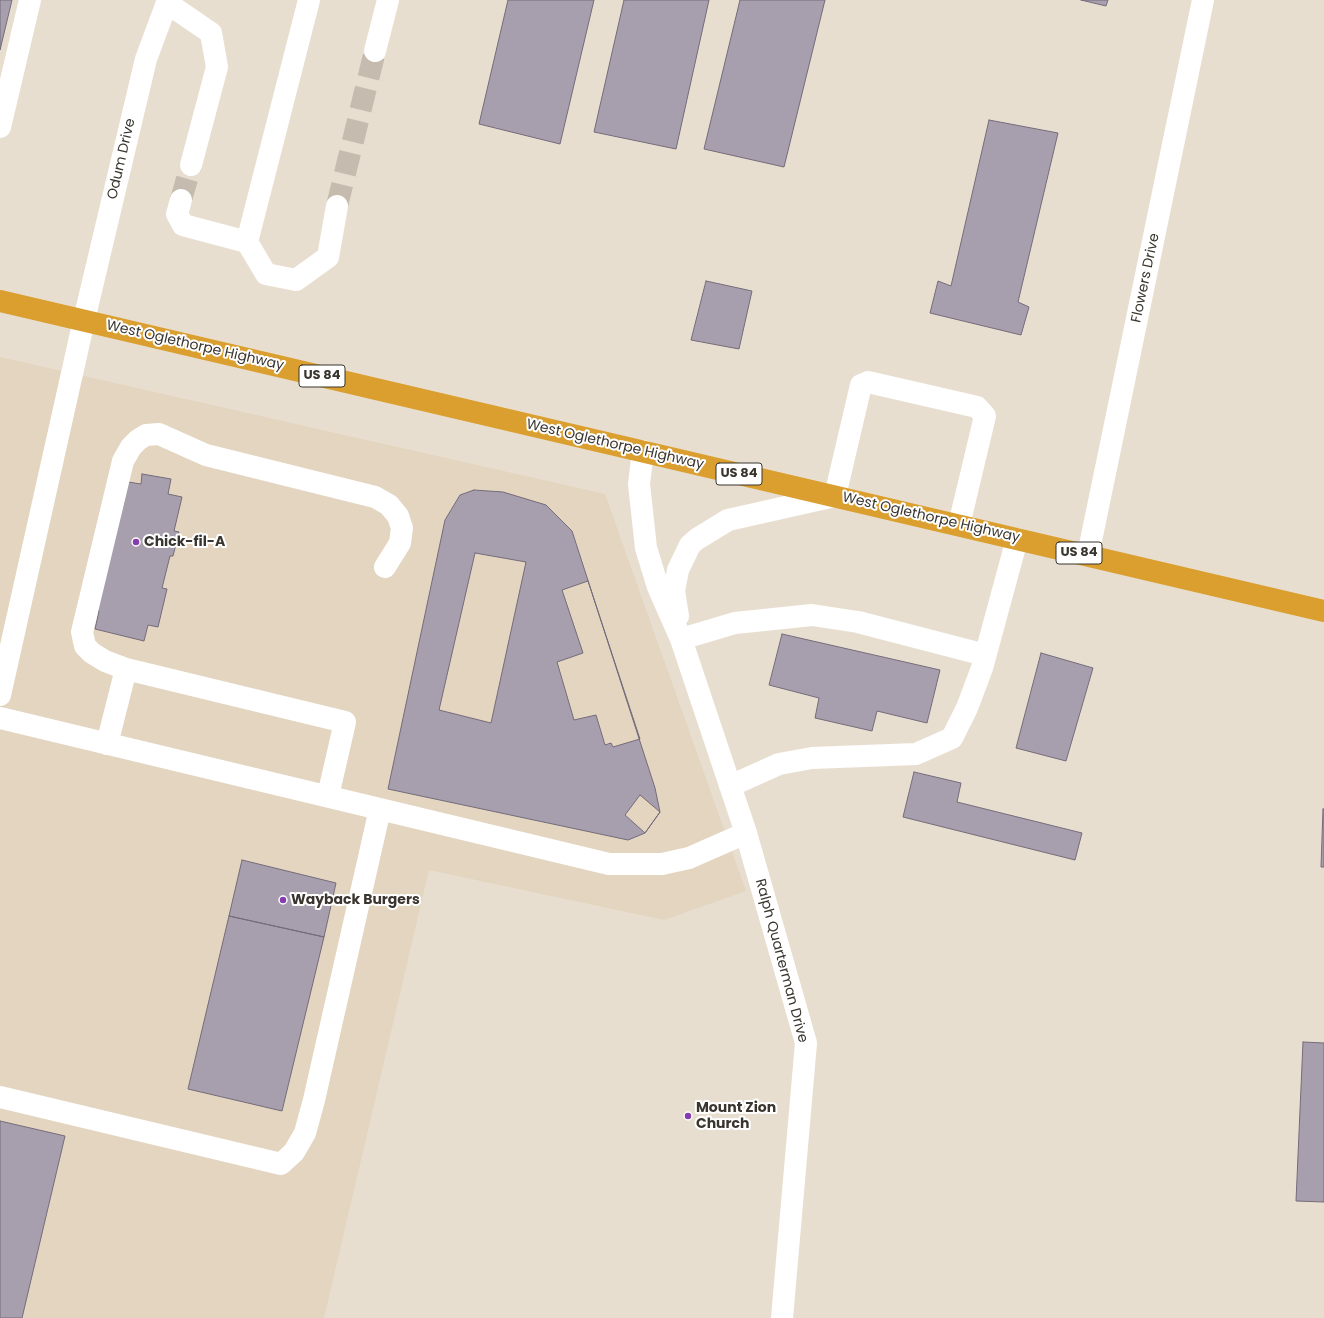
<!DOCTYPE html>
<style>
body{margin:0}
canvas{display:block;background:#e8decf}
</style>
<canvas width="1324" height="1318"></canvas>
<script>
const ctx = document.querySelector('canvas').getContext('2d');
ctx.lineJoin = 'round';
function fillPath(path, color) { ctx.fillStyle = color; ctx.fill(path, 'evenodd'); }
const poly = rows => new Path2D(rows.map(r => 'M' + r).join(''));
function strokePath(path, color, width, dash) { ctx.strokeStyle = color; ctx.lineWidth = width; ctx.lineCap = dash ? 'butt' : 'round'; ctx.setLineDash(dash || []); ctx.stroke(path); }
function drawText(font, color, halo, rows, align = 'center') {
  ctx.font = font + ' Poppins,sans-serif'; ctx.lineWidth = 4; ctx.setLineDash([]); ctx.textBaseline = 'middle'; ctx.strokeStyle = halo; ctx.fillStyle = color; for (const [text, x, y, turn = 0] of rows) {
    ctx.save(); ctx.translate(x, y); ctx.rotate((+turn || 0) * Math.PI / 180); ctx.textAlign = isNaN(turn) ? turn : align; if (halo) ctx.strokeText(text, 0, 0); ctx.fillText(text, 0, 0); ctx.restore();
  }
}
fillPath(poly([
 [0,357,605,494,746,891,664,920,429,870,324,1318,0,1318]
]), '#e3d5bf');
const building = poly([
 [0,0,12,0,0,50,0,0],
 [508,0,594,0,560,144,479,124,508,0],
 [624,0,709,0,676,149,594,132,624,0],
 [740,0,825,0,784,167,704,149,740,0],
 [1081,0,1108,0,1106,6,1081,0],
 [989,120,1058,133,1018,302,1029,307,1021,335,930,313,938,281,951,286,989,120],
 [706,281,752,291,739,349,691,340,706,281],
 [142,474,171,479,168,494,182,497,174,531,179,532,173,556,170,556,162,588,167,589,158,627,148,625,144,641,95,629,99,611,96,609,128,482,141,484,142,474],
 [474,490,503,492,546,505,572,531,655,788,660,812,645,833,628,840,388,789,445,520,460,495,474,490],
 [475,553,526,562,491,723,439,710,475,553],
 [588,581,640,739,613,747,611,743,605,745,596,715,574,720,557,662,583,653,562,590,588,581],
 [782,634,940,670,927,723,877,711,872,731,815,718,819,698,769,685,782,634],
 [1041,653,1093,668,1066,761,1016,748,1041,653],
 [914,772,961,783,957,802,1082,833,1075,860,903,817,914,772],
 [640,795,660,812,645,833,625,815,640,795],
 [1323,809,1324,809,1324,867,1321,867,1323,809],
 [242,860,336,883,324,937,229,916,242,860],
 [229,916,324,937,282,1111,188,1089,229,916],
 [1303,1042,1324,1043,1324,1202,1296,1201,1303,1042],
 [0,1121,65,1136,22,1318,0,1318,0,1121]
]);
fillPath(building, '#a79fae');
strokePath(building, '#746c7a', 1);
strokePath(poly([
 [181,200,191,165],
 [337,206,375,51]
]), '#c5bcaf', 22, [22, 11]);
strokePath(poly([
 [309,0,247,242,266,274,296,280,328,257,337,206],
 [167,3,211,33,217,67,191,165],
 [375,51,388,0],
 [0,127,30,0],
 [181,200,177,214,183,225,247,242],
 [643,451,639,484,646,548,658,587,681,639,746,833,806,1043,782,1318],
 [1088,555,1203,0],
 [678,616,674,591,678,570,690,545,697,539,728,520,835,496,861,385,868,382,977,407,985,416,959,525],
 [681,639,735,623,812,615,858,622,985,655],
 [126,669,105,661,92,653,85,646,82,632,123,461,131,447,138,440,146,435,159,434,206,455,375,497,389,505,398,516,402,528,400,543,385,567],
 [0,695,84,320,146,59,168,0],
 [0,718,609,864,662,864,689,858,746,833],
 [107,744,126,669,345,722,328,796],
 [730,786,779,764,812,758,916,754,952,738,967,708,982,668,1017,539],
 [0,1097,281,1164,294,1152,305,1133,314,1100,380,809]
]), '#fff', 22);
strokePath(poly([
 [0,301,1324,611]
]), '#da9f2e', 22);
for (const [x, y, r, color] of [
 [136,542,4,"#853cae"],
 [283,900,4,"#853cae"],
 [688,1116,4,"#853cae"]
]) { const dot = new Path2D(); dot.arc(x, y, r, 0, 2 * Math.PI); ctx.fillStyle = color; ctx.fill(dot); strokePath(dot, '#fff', 1.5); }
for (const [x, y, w] of [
 [322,376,46],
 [739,474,46],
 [1079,553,46]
]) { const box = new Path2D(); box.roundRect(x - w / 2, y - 11, w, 22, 3); ctx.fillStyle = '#fff'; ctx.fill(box); strokePath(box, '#39352f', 1); }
drawText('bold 13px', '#39352f', null, [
 ["US 84",322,376],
 ["US 84",739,474],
 ["US 84",1079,553]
]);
drawText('14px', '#39352f', '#fff', [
 ["Odum Drive",122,159,-77],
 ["Flowers Drive",1146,278,-78],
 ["West Oglethorpe Highway",195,346,13],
 ["West Oglethorpe Highway",615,445,13],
 ["West Oglethorpe Highway",931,518,13],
 ["Ralph Quarterman Drive",781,961,75]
]);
drawText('bold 14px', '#39352f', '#fff', [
 ["Chick-fil-A",144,542],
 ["Wayback Burgers",291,900],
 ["Mount Zion",696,1108],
 ["Church",696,1124]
], 'left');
</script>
